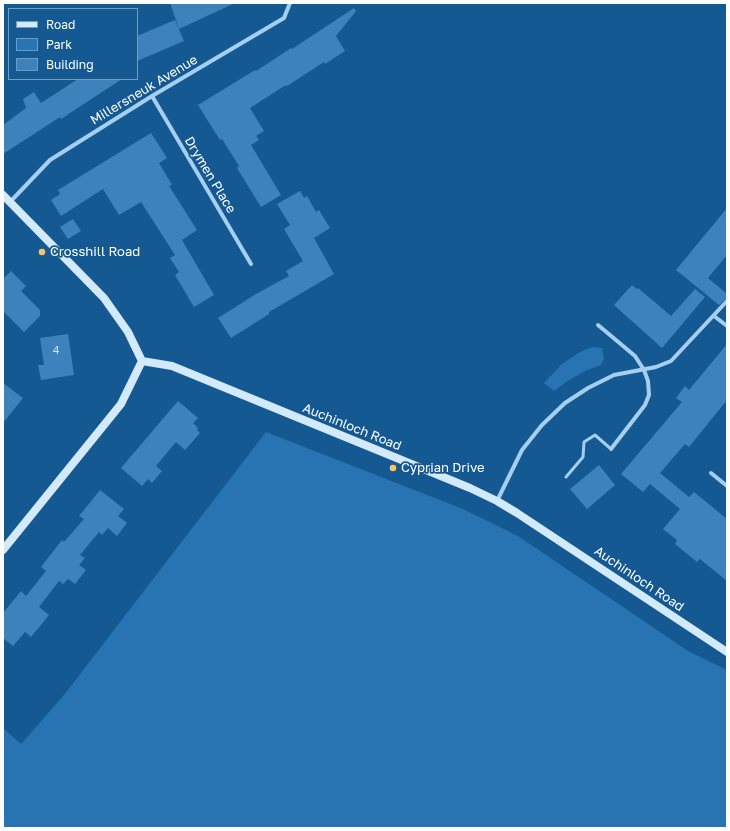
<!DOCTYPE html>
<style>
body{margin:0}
#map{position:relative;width:730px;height:831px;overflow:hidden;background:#155993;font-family:"Golos Text",sans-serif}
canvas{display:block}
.frame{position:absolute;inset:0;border:4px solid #fff;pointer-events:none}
.legend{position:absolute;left:8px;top:8px;width:130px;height:72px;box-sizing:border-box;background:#155993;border:1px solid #739bbe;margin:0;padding:5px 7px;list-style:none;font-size:12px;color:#fff}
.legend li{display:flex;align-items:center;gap:8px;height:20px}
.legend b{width:20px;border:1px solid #739bbe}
</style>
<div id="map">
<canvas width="730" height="831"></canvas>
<div class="frame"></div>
<ul class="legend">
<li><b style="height:5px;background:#d3e9fc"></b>Road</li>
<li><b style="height:11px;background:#2873b2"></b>Park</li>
<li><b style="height:11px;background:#3e82bb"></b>Building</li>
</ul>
</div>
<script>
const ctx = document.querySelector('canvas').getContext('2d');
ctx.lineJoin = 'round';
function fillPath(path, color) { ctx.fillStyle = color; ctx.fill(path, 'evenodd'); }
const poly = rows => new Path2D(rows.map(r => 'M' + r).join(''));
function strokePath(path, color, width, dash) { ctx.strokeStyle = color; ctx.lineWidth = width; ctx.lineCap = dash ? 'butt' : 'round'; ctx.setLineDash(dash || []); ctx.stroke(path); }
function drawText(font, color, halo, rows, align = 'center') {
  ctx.font = font + ' "Golos Text",sans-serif'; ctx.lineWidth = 3.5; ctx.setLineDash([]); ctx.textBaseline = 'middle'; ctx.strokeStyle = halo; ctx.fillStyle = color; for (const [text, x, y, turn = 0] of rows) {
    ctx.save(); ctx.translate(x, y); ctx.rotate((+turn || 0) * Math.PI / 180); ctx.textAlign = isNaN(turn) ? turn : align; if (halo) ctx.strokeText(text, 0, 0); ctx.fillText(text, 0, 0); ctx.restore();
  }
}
fillPath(poly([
 [592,347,602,348,604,358,601,365,585,371,566,382,554,391,544,383,562,364,580,352],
 [266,432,463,509,518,536,688,651,727,670,727,828,3,828,3,728,21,744,64,695]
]), '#2873b2');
fillPath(poly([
 [170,3,235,3,179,29],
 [354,8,356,11,336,36,345,51,325,64,324,62,287,86,286,85,250,108,264,131,256,136,259,140,251,145,281,195,261,207,237,168,239,166,222,139,220,140,198,105,255,70,256,71,291,48,292,49],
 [175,20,184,41,137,61,137,36],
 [78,79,122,79,61,119,60,117,3,154,3,125,26,108,23,99,34,92,41,103],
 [151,133,167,158,159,163,172,185,169,186,197,230,182,240,214,295,194,307,175,275,179,272,170,258,175,255,141,202,119,215,103,189,61,216,51,200,60,194,58,190],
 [300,191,304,198,307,196,316,212,319,210,330,228,314,238,334,274,269,312,269,314,231,338,218,318,256,294,289,276,286,271,303,261,284,229,290,225,277,204],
 [727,208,727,255,708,278,727,294,727,298,719,305,676,270],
 [73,219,81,231,68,239,60,227],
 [11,271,26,286,21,291,40,310,40,316,24,332,3,311,3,279],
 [632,285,637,289,638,288,671,316,695,289,705,297,662,348,614,305],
 [68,334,74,375,41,380,38,365,44,365,40,338],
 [727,344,727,400,689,447,685,444,660,473,689,497,694,492,727,519,727,581,700,559,697,562,675,544,677,540,663,529,680,509,650,484,643,492,621,474,682,402,676,398,685,386,689,390],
 [3,383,23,398,3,423],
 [178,401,198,418,193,423,198,428,197,430,200,433,185,450,176,442,156,466,162,471,152,483,148,479,142,486,121,468],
 [599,465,615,485,587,509,570,489],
 [100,490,124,509,118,516,127,523,117,536,108,528,102,535,99,532,80,555,85,558,79,565,86,570,75,584,68,579,63,584,59,581,39,607,49,615,31,637,25,632,13,646,3,638,3,613,21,591,26,596,46,571,41,567,62,540,64,542,84,519,79,516]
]), '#3e82bb');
strokePath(poly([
 [566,477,583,457,584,442,595,435,611,449]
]), '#a5cff1', 3);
strokePath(poly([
 [152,96,251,264],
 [10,202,50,160,152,96,284,18,290,3],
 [714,316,727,326],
 [598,325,635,356,644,370,648,381,649,395,645,405,611,449],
 [711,473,727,486],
 [497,501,522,450,542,425,565,403,588,388,614,375,656,367,671,361,727,301]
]), '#a5cff1', 4);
strokePath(poly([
 [3,195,104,298,128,332,142,361,172,366,470,488,497,501,517,513,727,652],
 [3,550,121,404,142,361]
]), '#d3e9fc', 8);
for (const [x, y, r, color] of [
 [42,252,4,"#ffc365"],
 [393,468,4,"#ffc365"]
]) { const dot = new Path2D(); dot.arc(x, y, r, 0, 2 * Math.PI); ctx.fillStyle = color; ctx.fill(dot); strokePath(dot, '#155993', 1.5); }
drawText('11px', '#cfe0ee', null, [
 ["4",56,351]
]);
drawText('13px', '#fff', '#155993', [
 ["Millersneuk Avenue",144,90,-31],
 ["Drymen Place",210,175,59],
 ["Auchinloch Road",352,427,22],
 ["Auchinloch Road",639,579,34]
]);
drawText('13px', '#fff', '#155993', [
 ["Crosshill Road",50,252],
 ["Cyprian Drive",401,468]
], 'left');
</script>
